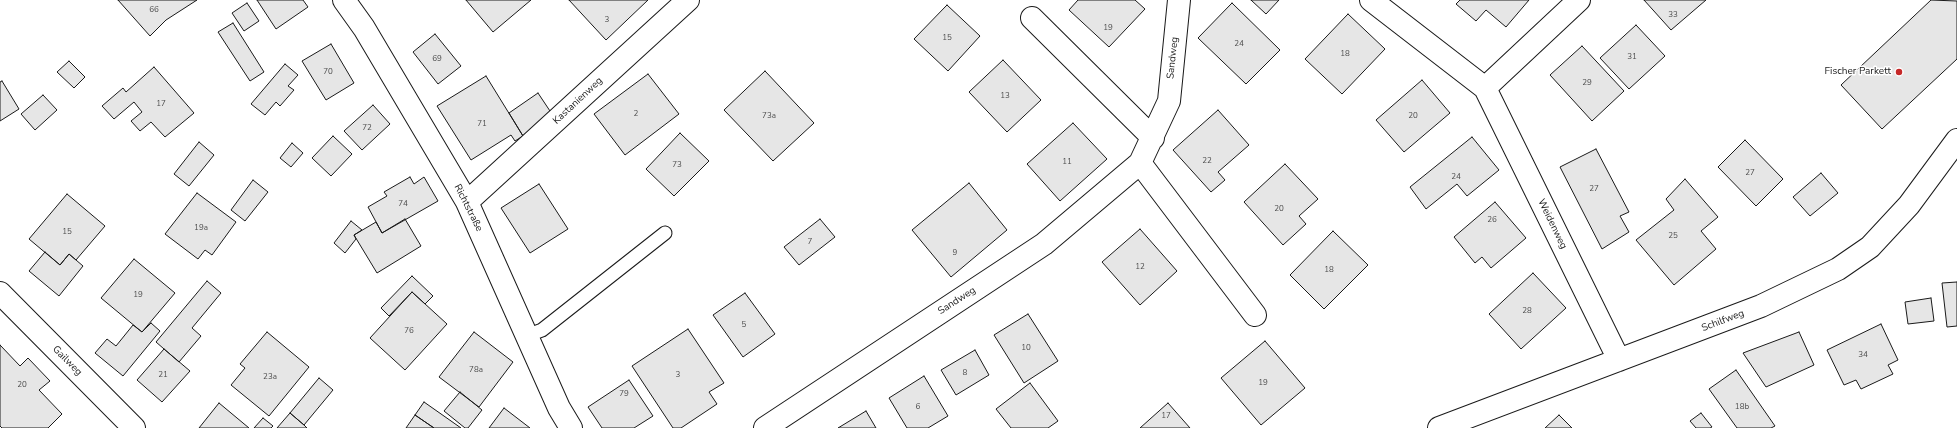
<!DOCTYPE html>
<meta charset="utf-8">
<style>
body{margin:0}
canvas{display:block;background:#fff}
</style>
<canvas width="1957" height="428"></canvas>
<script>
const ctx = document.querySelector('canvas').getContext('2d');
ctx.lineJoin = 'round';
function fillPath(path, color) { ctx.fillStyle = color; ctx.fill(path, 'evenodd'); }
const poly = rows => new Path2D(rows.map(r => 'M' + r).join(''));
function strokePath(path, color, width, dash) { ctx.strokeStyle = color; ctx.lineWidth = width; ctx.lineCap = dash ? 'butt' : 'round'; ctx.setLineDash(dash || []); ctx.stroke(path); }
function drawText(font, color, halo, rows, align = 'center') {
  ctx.font = font + ' "Nunito Sans",sans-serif'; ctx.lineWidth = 3; ctx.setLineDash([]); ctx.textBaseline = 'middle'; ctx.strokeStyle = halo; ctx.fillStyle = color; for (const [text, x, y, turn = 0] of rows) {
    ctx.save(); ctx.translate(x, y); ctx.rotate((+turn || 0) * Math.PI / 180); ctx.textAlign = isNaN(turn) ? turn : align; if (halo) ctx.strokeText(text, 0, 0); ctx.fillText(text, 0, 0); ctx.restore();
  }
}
const building = poly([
 [118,0,197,0,166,20,150,36,118,0],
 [257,0,303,0,308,7,276,29,257,0],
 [466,0,531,0,493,32,466,0],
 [569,0,648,0,606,40,569,0],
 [1078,0,1135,0,1145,9,1109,47,1069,10,1078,0],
 [1251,0,1279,0,1266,14,1251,0],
 [1460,0,1529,0,1506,27,1486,10,1476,21,1456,4,1460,0],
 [1644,0,1706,0,1671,30,1644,0],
 [1931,0,1957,1,1957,59,1882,129,1841,85,1931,0],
 [247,3,259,21,244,31,232,13,247,3],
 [1232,3,1280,50,1246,84,1198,38,1232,3],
 [947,5,980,36,948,71,914,39,947,5],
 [1348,14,1385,49,1342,94,1305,59,1348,14],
 [233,23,264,72,250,81,218,32,233,23],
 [1636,25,1665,56,1629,89,1600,58,1636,25],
 [435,34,461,66,438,84,413,52,435,34],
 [331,44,354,83,326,100,302,61,331,44],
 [1582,46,1624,91,1592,121,1550,75,1582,46],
 [1003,60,1041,100,1007,132,969,92,1003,60],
 [69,61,85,77,74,88,57,72,69,61],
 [285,64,298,75,288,86,294,90,280,106,276,102,265,115,251,104,285,64],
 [154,67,194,113,165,137,151,122,140,131,131,121,142,112,134,102,114,119,102,106,123,88,126,92,154,67],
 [765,71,814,123,773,161,724,110,765,71],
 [648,74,679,114,625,155,594,114,648,74],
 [486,76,523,136,515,141,511,135,471,160,437,106,486,76],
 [1422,80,1450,113,1404,152,1376,120,1422,80],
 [2,81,19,109,0,121,0,82,2,81],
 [538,93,554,117,523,136,509,113,538,93],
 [43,95,57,110,35,130,21,114,43,95],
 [373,105,390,124,362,150,344,131,373,105],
 [1218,110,1249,145,1218,172,1225,180,1211,192,1173,150,1218,110],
 [1073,123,1107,159,1060,201,1027,164,1073,123],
 [680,133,709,161,674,196,646,169,680,133],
 [333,136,352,154,331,176,312,158,333,136],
 [1472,137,1499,170,1467,196,1457,184,1426,209,1410,187,1472,137],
 [1745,140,1783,179,1756,206,1718,167,1745,140],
 [199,142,214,155,189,186,174,174,199,142],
 [292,143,303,153,291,167,280,158,292,143],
 [1596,149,1629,212,1620,216,1629,232,1602,249,1560,167,1596,149],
 [1285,164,1318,199,1299,216,1306,224,1283,245,1244,202,1285,164],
 [1821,173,1838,193,1810,216,1793,197,1821,173],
 [410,177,414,184,424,177,438,201,382,233,368,207,387,196,384,192,410,177],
 [1685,179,1718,217,1701,231,1716,249,1674,285,1636,240,1674,210,1666,199,1685,179],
 [253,180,268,192,245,221,231,210,253,180],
 [969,183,1007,230,951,277,912,230,969,183],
 [539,184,568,229,530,253,501,208,539,184],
 [197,193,236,222,212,255,205,250,198,259,165,234,197,193],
 [67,194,105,226,76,260,69,254,60,265,29,239,67,194],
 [1495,202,1526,238,1491,268,1482,257,1475,263,1454,237,1495,202],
 [405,219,421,246,377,273,354,235,376,222,382,233,405,219],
 [820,219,835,237,799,265,784,247,820,219],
 [351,221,362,230,354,235,356,239,345,253,334,243,351,221],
 [1140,229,1177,271,1140,305,1102,262,1140,229],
 [1333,231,1368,265,1324,309,1290,275,1333,231],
 [45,252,60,265,69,254,83,266,59,296,29,271,45,252],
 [134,259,175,293,142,332,101,298,134,259],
 [1533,273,1566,308,1521,349,1489,314,1533,273],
 [412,276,433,296,425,304,412,292,389,316,381,308,412,276],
 [207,281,221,293,192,328,201,336,179,362,156,342,207,281],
 [1957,282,1957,326,1947,327,1942,283,1957,282],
 [412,292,447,324,405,370,370,338,412,292],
 [745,293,775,334,743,357,713,315,745,293],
 [1931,298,1934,321,1908,324,1905,302,1931,298],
 [1028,314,1058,361,1024,383,994,335,1028,314],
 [151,323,160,331,123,376,95,353,107,339,116,346,133,325,142,332,151,323],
 [1881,324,1898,360,1888,365,1893,374,1861,389,1856,380,1844,385,1827,350,1881,324],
 [688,329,724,383,709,392,717,404,681,428,673,428,632,366,688,329],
 [267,332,309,367,269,416,231,385,245,368,240,364,267,332],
 [474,332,513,362,479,407,439,377,474,332],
 [1799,332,1814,365,1766,387,1743,353,1799,332],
 [1265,341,1305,388,1261,425,1221,378,1265,341],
 [0,345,20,366,28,358,50,381,39,390,62,414,48,428,2,428,0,426,0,345],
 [164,349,190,371,162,402,137,380,164,349],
 [975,350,989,375,956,395,941,370,975,350],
 [1736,370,1775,426,1771,428,1737,428,1709,389,1736,370],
 [924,376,948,416,928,428,907,428,889,398,924,376],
 [319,378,333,390,304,425,290,413,319,378],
 [629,380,653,416,634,428,602,428,588,407,629,380],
 [1030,383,1058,421,1048,428,1011,428,996,409,1030,383],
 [460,392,482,410,468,428,465,428,444,411,460,392],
 [424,402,461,428,434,428,415,415,424,402],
 [219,403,249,428,199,428,219,403],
 [1168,403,1190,428,1140,428,1168,403],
 [504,408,530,428,489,428,504,408],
 [866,411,876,428,838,428,866,411],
 [290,413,304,425,307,428,277,428,290,413],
 [1701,413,1712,427,1710,428,1696,428,1690,421,1701,413],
 [415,415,434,428,406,428,415,415],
 [1559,415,1572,428,1545,428,1559,415],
 [263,418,273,426,271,428,254,428,263,418]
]);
fillPath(building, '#e6e6e6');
strokePath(building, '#1a1a1a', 1);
const service = poly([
 [526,336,542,330,665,233]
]);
const minor = poly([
 [344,0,364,28,467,202,559,408,571,428],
 [1371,0,1485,88,1619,360],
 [1032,18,1153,138],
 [1485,88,1579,0],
 [1140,163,1255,315],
 [467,202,688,0],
 [0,293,134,428],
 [765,428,1044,244,1140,163,1169,101,1179,0],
 [1439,428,1761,306,1838,269,1870,247,1909,205,1957,140]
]);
strokePath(service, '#1a1a1a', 15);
strokePath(minor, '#1a1a1a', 24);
strokePath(service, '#fff', 13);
strokePath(minor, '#fff', 22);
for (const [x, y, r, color] of [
 [1899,72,4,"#c62828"]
]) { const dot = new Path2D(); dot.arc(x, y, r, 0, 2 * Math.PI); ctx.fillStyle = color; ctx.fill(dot); strokePath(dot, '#fff', 1.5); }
drawText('8px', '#4d4d4d', null, [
 ["66",154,10],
 ["33",1673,15],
 ["3",607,20],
 ["19",1108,28],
 ["15",947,38],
 ["24",1239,44],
 ["18",1345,54],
 ["31",1632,57],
 ["69",437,59],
 ["70",328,72],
 ["29",1587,83],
 ["13",1005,96],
 ["17",161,104],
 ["2",636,114],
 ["73a",769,116],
 ["20",1413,116],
 ["71",482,124],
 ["72",367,128],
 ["22",1207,161],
 ["11",1067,162],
 ["73",677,165],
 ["27",1750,173],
 ["24",1456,177],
 ["27",1594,189],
 ["74",403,204],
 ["20",1279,209],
 ["26",1492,220],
 ["19a",201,228],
 ["15",67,232],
 ["25",1673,236],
 ["7",810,242],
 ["9",955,253],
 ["12",1140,267],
 ["18",1329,270],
 ["19",138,295],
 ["28",1527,311],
 ["5",744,325],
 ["76",409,331],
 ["10",1026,348],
 ["34",1863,355],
 ["78a",476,370],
 ["8",965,373],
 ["21",163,375],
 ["3",678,375],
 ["23a",270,377],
 ["19",1263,383],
 ["20",22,385],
 ["79",624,394],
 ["6",918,407],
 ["18b",1742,407],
 ["17",1166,416]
]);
drawText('10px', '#1a1a1a', '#fff', [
 ["Sandweg",1173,58,-84],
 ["Kastanienweg",578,101,-43],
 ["Richtstraße",468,208,63],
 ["Weidenweg",1552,224,64],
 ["Sandweg",957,301,-33],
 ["Schilfweg",1723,321,-21],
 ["Gailweg",67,361,45]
]);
drawText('10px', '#1a1a1a', '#fff', [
 ["Fischer Parkett",1891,72]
], 'right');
</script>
